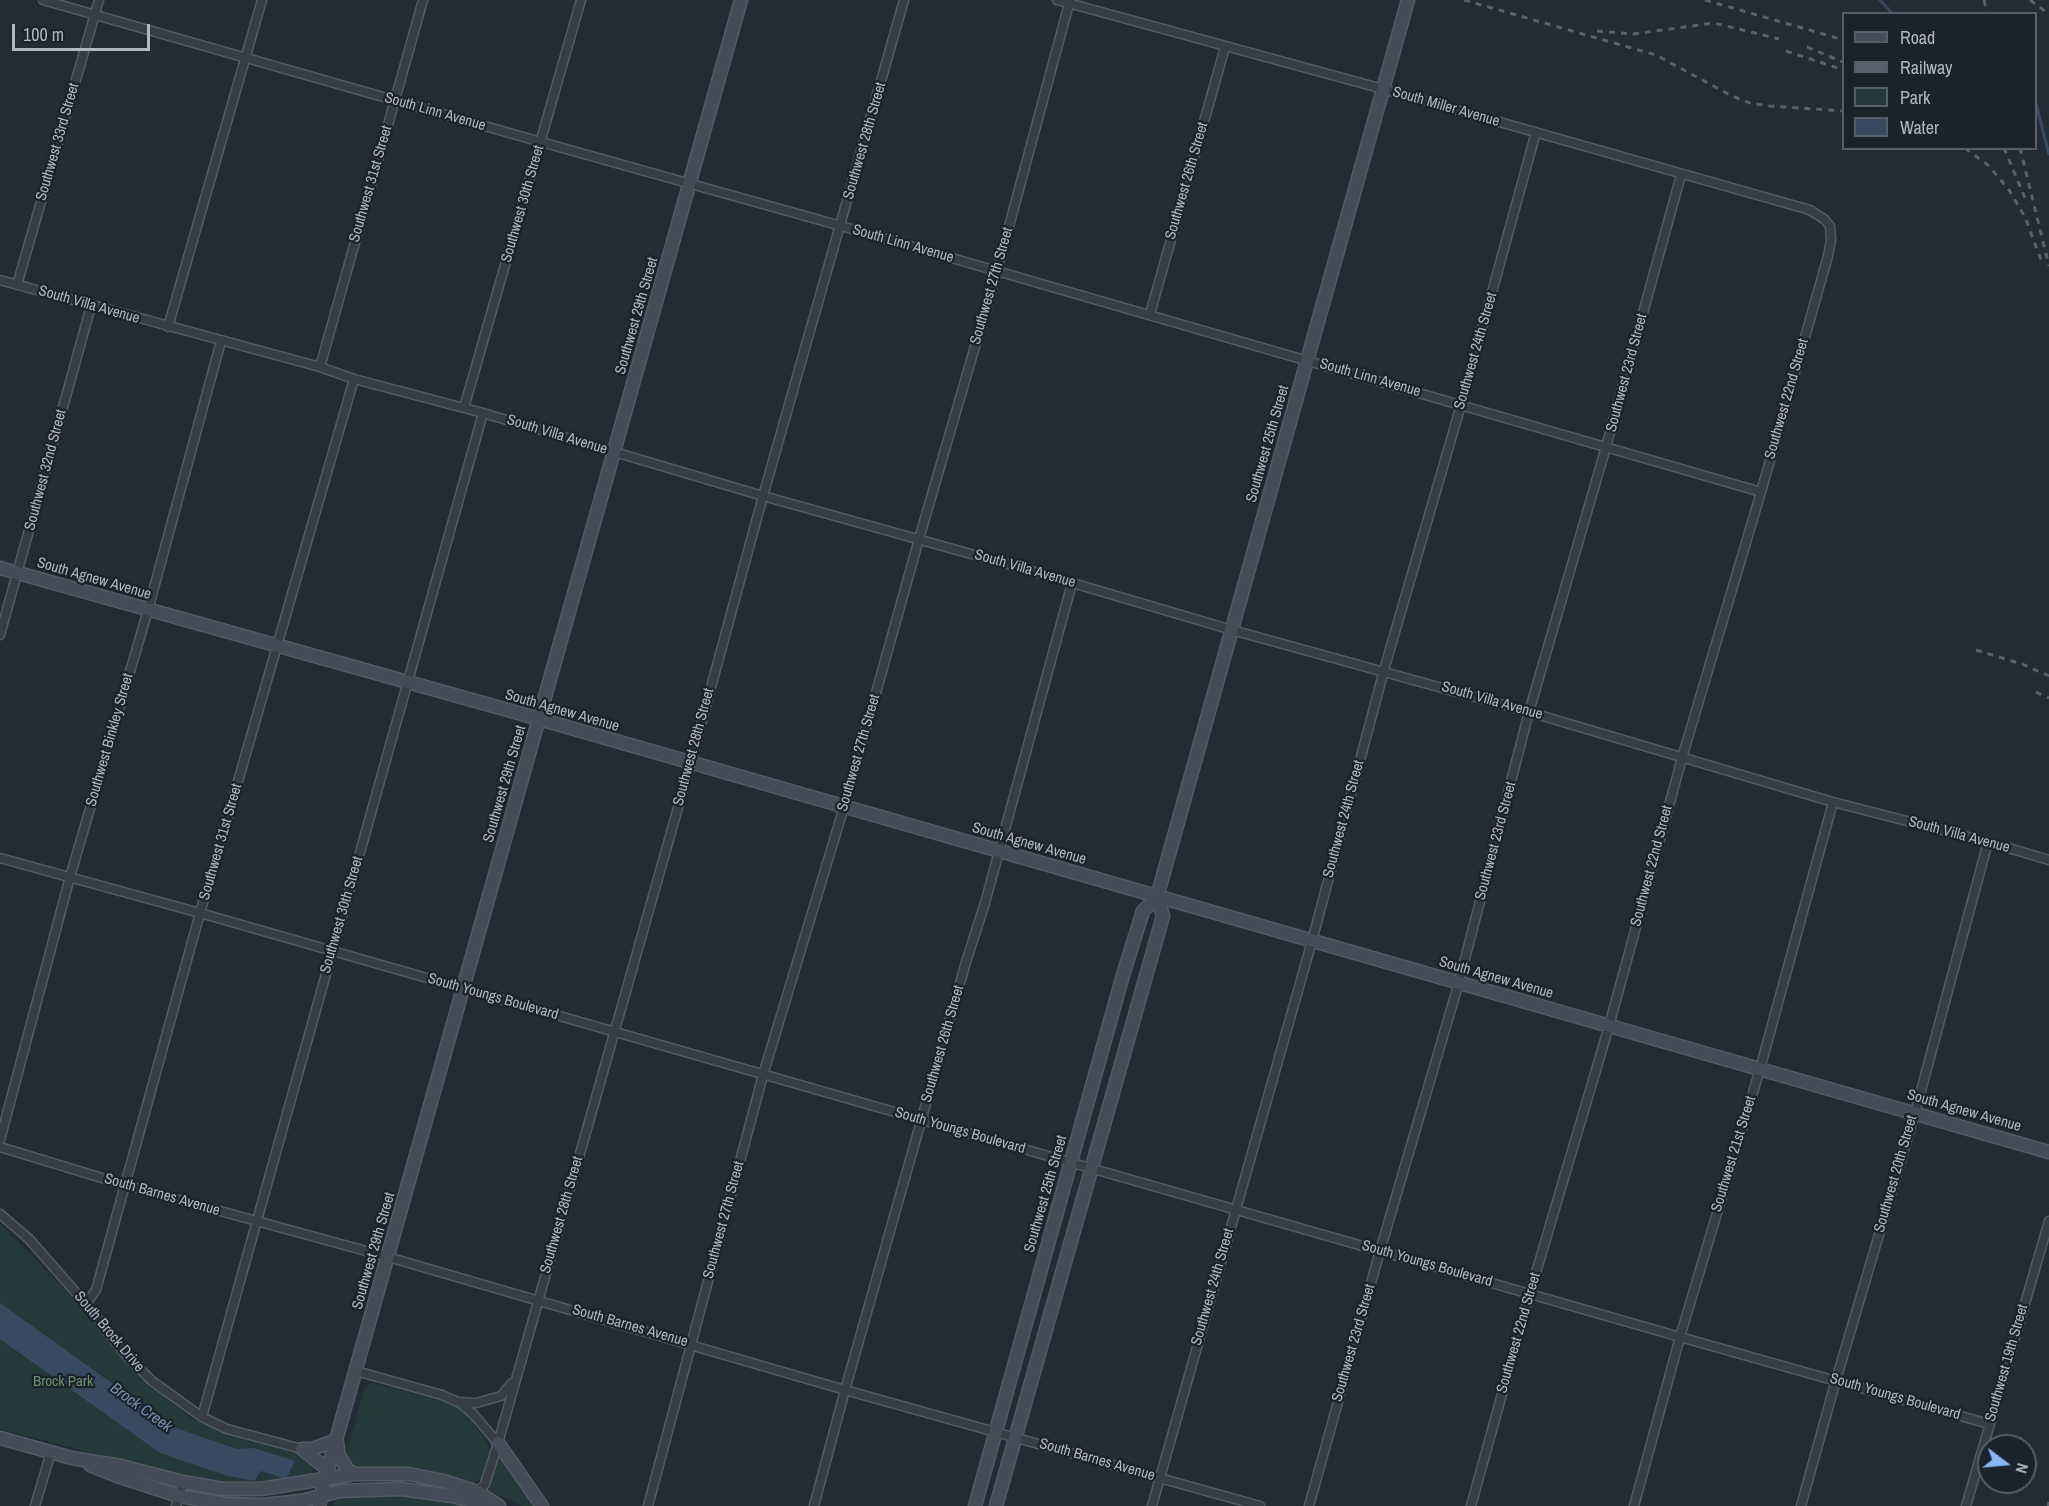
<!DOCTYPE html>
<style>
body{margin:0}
#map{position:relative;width:2049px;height:1506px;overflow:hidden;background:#212c37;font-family:"Archivo Narrow",sans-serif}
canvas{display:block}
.legend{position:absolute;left:1842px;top:12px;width:195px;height:138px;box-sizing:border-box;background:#1a222c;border:2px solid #565e69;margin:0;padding:8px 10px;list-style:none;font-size:18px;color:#afb8c4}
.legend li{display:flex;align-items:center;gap:12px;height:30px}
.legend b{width:30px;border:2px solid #565e69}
.north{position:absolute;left:1977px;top:1434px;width:60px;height:60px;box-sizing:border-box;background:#1a222c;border:2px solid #565e69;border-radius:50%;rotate:106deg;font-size:16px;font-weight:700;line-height:24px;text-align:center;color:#afb8c4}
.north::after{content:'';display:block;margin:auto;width:21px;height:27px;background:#85b5f3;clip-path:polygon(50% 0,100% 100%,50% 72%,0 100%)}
.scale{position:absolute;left:12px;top:24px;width:138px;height:27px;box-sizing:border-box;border:3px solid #afb8c4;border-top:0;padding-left:8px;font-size:18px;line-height:21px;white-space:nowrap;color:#afb8c4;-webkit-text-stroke:4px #1a222c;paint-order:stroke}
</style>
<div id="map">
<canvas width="2049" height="1506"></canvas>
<ul class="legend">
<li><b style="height:8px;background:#434d5a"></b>Road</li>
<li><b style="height:8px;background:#57626e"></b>Railway</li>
<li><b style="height:16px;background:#243939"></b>Park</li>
<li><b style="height:16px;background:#374a5f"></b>Water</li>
</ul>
<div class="north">N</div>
<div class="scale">100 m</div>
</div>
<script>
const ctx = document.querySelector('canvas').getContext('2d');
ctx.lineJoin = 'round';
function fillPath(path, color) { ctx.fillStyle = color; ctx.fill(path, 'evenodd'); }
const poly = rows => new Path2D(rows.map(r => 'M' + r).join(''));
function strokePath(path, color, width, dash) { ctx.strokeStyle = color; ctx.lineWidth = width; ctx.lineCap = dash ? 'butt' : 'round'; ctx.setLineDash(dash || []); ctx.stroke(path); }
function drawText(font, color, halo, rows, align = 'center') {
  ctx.font = font + ' "Archivo Narrow",sans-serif'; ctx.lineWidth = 4.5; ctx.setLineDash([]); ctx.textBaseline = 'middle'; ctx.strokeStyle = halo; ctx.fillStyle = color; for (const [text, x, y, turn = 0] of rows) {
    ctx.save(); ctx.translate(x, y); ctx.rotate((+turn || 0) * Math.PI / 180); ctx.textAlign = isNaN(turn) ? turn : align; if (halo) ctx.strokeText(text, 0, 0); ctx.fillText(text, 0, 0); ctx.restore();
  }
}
fillPath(poly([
 [0,1224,79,1304,141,1378,192,1419,221,1431,307,1457,312,1461,313,1466,310,1476,275,1482,230,1484,194,1479,0,1429],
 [372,1383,454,1404,465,1412,488,1444,490,1450,481,1479,472,1485,356,1467,347,1457,347,1451,364,1389],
 [498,1450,539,1506,522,1506,489,1490,488,1486],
 [412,1495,471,1506,333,1506,335,1499]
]), '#243939');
fillPath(poly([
 [0,1303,173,1427,237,1449,254,1448,295,1461,286,1479,261,1471,254,1481,228,1476,160,1453,0,1339]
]), '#374a5f');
strokePath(poly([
 [1880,0,1893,14],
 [2036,104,2049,154]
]), '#374a5f', 3);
const street = poly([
 [43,0,541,142,841,226,1761,492],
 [1057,0,1383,89,1810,210,1824,219,1830,226,1831,240,1828,256,1761,492,1682,758,1609,1026,1530,1293,1471,1506],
 [0,280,320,367,354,379,483,413,763,496,1032,571,1232,630,1529,712,1833,802,1988,842,2049,860],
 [17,285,99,0],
 [1150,314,1225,47],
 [168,327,262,0],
 [320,367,423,0],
 [464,408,581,0],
 [0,635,91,306],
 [0,858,200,913,1680,1337,1989,1424],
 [0,1140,70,877,148,610,221,341],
 [0,1147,125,1185,388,1257,845,1390,1260,1506],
 [0,1214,29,1239,86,1304,126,1355,152,1381,202,1417,227,1429,302,1449],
 [86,1304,96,1290,200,913,354,379],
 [356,1371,442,1395,458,1402,476,1403,501,1396,512,1383],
 [459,1402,473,1414,498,1443],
 [202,1417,483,413],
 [478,1492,485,1484,498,1443,685,783,763,496,904,0],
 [35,1506,51,1452],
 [176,1506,183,1482],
 [648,1506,763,1075,844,807,919,539,997,271,1070,0],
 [814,1506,845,1390,966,962,985,903,1072,583],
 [1152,1506,1312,941,1384,670,1461,405,1536,132],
 [1309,1506,1380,1251,1459,982,1529,712,1606,447,1681,175],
 [1634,1506,1680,1337,1760,1069,1833,802],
 [1801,1506,1836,1380,1915,1113,1988,842],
 [1966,1506,2049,1221]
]);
const secondary = poly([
 [0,568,522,714,2049,1152],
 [0,1438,72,1458,121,1466,183,1482,223,1489,261,1489,355,1474,409,1474,443,1481,478,1492,499,1506],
 [337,1443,339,1456,348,1470,355,1474],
 [498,1443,542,1506],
 [302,1449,312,1449,336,1440],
 [302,1449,328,1470],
 [90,1465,117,1476,179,1496,225,1504,263,1505,301,1501,340,1491,401,1489,452,1496,476,1502,491,1502],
 [319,1506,325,1479,741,0],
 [975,1506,1123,975,1143,911,1157,897,1408,0],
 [996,1506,1163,916,1157,897]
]);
strokePath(street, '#525b65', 11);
strokePath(secondary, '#525b65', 15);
strokePath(street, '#353d47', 8);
strokePath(secondary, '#434d5a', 12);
strokePath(poly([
 [1464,0,1656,55,1732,96,1750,103,1770,106,1844,111],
 [1705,0,1844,40],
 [1984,0,1987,14],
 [2030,0,2049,14],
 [1597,31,1633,34,1714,23,1779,39],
 [1807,47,1843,62],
 [1786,51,1844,70],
 [1965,148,1989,166,2009,190,2025,217,2041,260],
 [2004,148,2025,198],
 [2020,148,2049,266],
 [1976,650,2022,664,2049,676],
 [2036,692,2049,698],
 [2048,1506,2049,1502]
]), '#57626e', 3, [6, 6]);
drawText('15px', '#afb8c4', '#1a222c', [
 ["South Miller Avenue",1446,107,16],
 ["South Linn Avenue",435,112,16],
 ["Southwest 28th Street",865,141,-74],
 ["Southwest 33rd Street",58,142,-74],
 ["Southwest 26th Street",1187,181,-74],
 ["Southwest 31st Street",371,184,-74],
 ["Southwest 30th Street",523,204,-74],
 ["South Linn Avenue",903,244,16],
 ["Southwest 27th Street",992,286,-74],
 ["South Villa Avenue",89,305,16],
 ["Southwest 29th Street",637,316,-74],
 ["Southwest 24th Street",1476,351,-74],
 ["Southwest 23rd Street",1627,373,-75],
 ["South Linn Avenue",1370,378,16],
 ["Southwest 22nd Street",1787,399,-74],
 ["South Villa Avenue",557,435,17],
 ["Southwest 25th Street",1268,444,-74],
 ["Southwest 32nd Street",46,470,-75],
 ["South Villa Avenue",1025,569,16],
 ["South Agnew Avenue",94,579,16],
 ["South Villa Avenue",1492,701,16],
 ["South Agnew Avenue",562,711,16],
 ["Southwest Binkley Street",110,740,-74],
 ["Southwest 28th Street",694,747,-75],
 ["Southwest 27th Street",859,753,-74],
 ["Southwest 29th Street",505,784,-74],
 ["Southwest 24th Street",1344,819,-75],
 ["South Villa Avenue",1959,835,15],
 ["Southwest 23rd Street",1496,841,-75],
 ["Southwest 31st Street",221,842,-74],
 ["South Agnew Avenue",1029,844,16],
 ["Southwest 22nd Street",1652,866,-75],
 ["Southwest 30th Street",342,915,-74],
 ["South Agnew Avenue",1496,978,16],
 ["South Youngs Boulevard",493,997,16],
 ["Southwest 26th Street",943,1044,-74],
 ["South Agnew Avenue",1964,1111,16],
 ["South Youngs Boulevard",960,1131,16],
 ["Southwest 21st Street",1734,1154,-73],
 ["Southwest 20th Street",1896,1174,-74],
 ["Southwest 25th Street",1046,1194,-74],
 ["South Barnes Avenue",162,1195,16],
 ["Southwest 28th Street",562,1215,-74],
 ["Southwest 27th Street",724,1220,-75],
 ["Southwest 29th Street",374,1251,-74],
 ["South Youngs Boulevard",1427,1264,16],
 ["Southwest 24th Street",1213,1287,-74],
 ["South Barnes Avenue",630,1326,16],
 ["South Brock Drive",109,1332,50],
 ["Southwest 22nd Street",1519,1333,-74],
 ["Southwest 23rd Street",1354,1343,-74],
 ["Southwest 19th Street",2007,1363,-74],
 ["South Youngs Boulevard",1895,1397,16],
 ["South Barnes Avenue",1097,1460,16]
]);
drawText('15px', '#68936f', '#1a222c', [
 ["Brock Park",63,1382]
]);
drawText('italic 16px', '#7890ab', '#1a222c', [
 ["Brock Creek",141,1408,36]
]);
</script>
